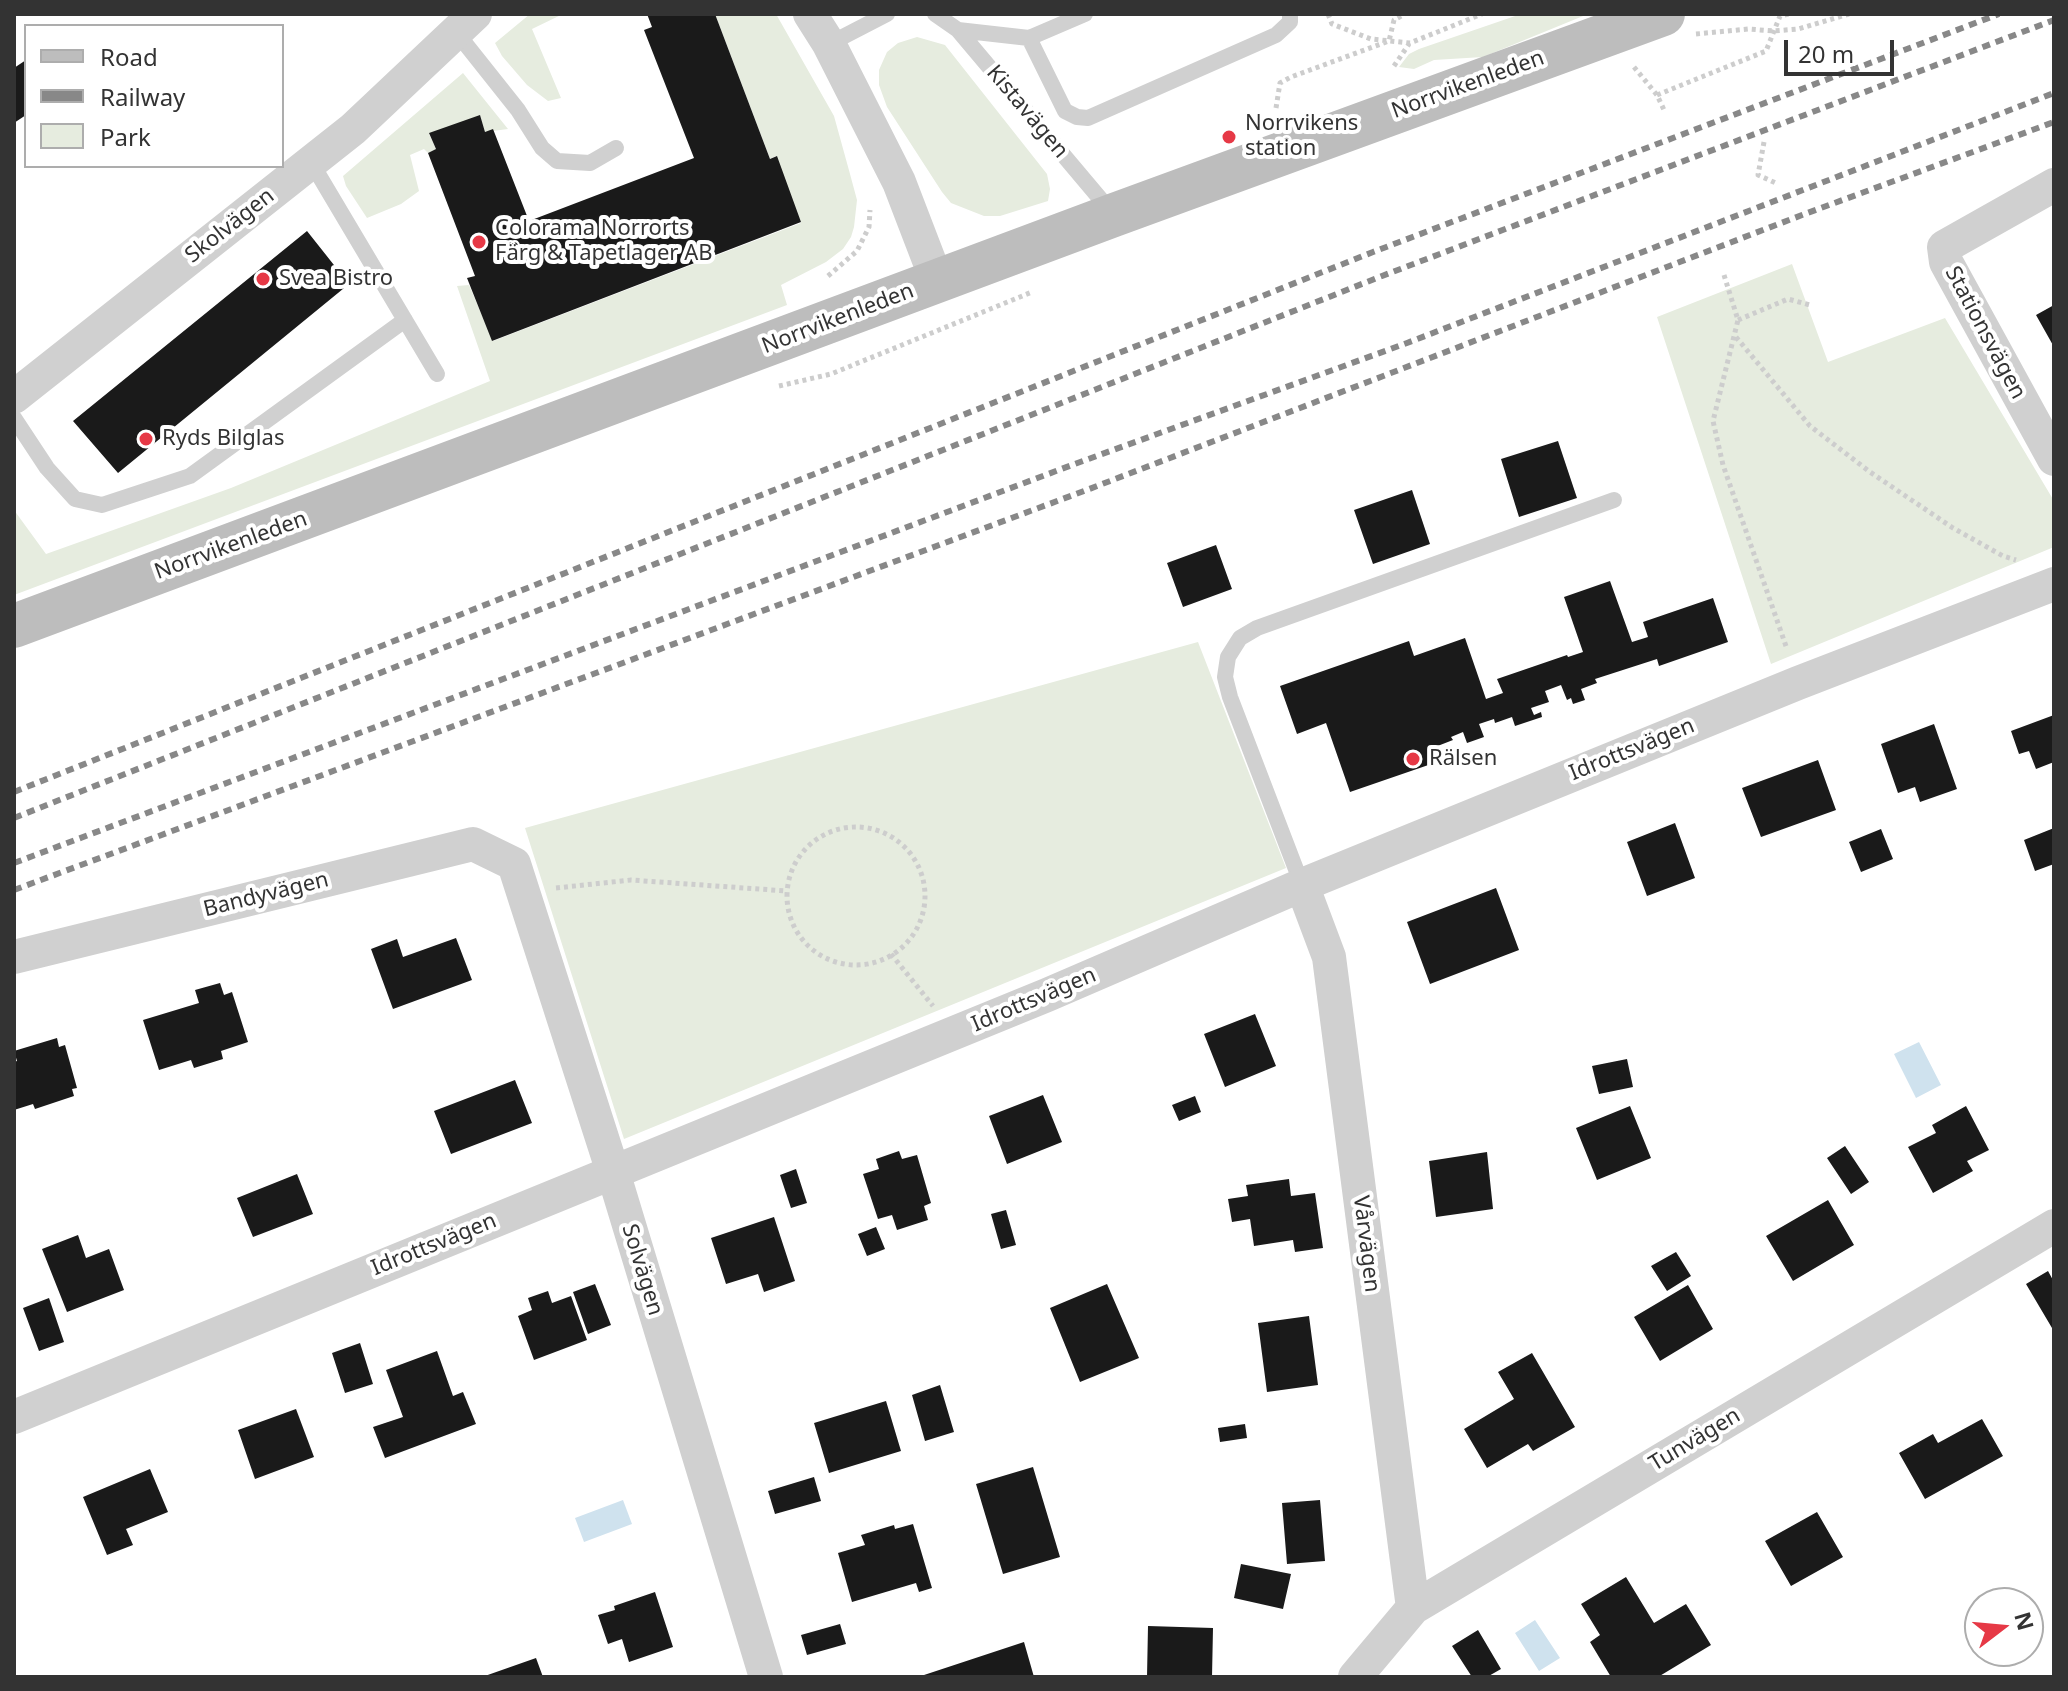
<!DOCTYPE html>
<meta charset="utf-8">
<style>
body{margin:0}
#map{position:relative;width:2068px;height:1691px;overflow:hidden;background:#fff;font-family:"Noto Sans",sans-serif}
canvas{display:block}
.frame{position:absolute;inset:0;border:16px solid #333;pointer-events:none}
.legend{position:absolute;left:24px;top:24px;width:260px;height:144px;box-sizing:border-box;background:#fff;border:2px solid #adadad;margin:0;padding:10px 14px;list-style:none;font-size:24px;color:#333}
.legend li{display:flex;align-items:center;gap:16px;height:40px}
.legend b{width:40px;border:2px solid #adadad}
.north{position:absolute;left:1964px;top:1587px;width:80px;height:80px;box-sizing:border-box;background:#fff;border:2px solid #adadad;border-radius:50%;rotate:74deg;font-size:22px;font-weight:700;line-height:32px;text-align:center;color:#333}
.north::after{content:'';display:block;margin:auto;width:28px;height:36px;background:#e63946;clip-path:polygon(50% 0,100% 100%,50% 72%,0 100%)}
.scale{position:absolute;left:1784px;top:40px;width:110px;height:36px;box-sizing:border-box;border:4px solid #333;border-top:0;padding-left:10px;font-size:24px;line-height:28px;white-space:nowrap;color:#333;-webkit-text-stroke:6px #fff;paint-order:stroke}
</style>
<div id="map">
<canvas width="2068" height="1691"></canvas>
<div class="frame"></div>
<ul class="legend">
<li><b style="height:10px;background:#bdbdbd"></b>Road</li>
<li><b style="height:10px;background:#888"></b>Railway</li>
<li><b style="height:22px;background:#e6ecdf"></b>Park</li>
</ul>
<div class="north">N</div>
<div class="scale">20 m</div>
</div>
<script>
const ctx = document.querySelector('canvas').getContext('2d');
ctx.lineJoin = 'round';
function fillPath(path, color) { ctx.fillStyle = color; ctx.fill(path, 'evenodd'); }
const poly = rows => new Path2D(rows.map(r => 'M' + r).join(''));
function strokePath(path, color, width, dash) { ctx.strokeStyle = color; ctx.lineWidth = width; ctx.lineCap = dash ? 'butt' : 'round'; ctx.setLineDash(dash || []); ctx.stroke(path); }
function drawText(font, color, halo, rows, align = 'center') {
  ctx.font = font + ' "Noto Sans",sans-serif'; ctx.lineWidth = 8; ctx.setLineDash([]); ctx.textBaseline = 'middle'; ctx.strokeStyle = halo; ctx.fillStyle = color; for (const [text, x, y, turn = 0] of rows) {
    ctx.save(); ctx.translate(x, y); ctx.rotate((+turn || 0) * Math.PI / 180); ctx.textAlign = isNaN(turn) ? turn : align; if (halo) ctx.strokeText(text, 0, 0); ctx.fillText(text, 0, 0); ctx.restore();
  }
}
fillPath(poly([
 [530,14,563,14,532,29,561,98,548,101,527,85,502,56,495,43],
 [715,14,776,14,834,116,850,174,857,200,854,227,851,237,843,249,826,262,781,285,787,305,14,595,14,510,46,554,231,488,490,381,457,286,469,285,493,341,801,223,776,156,770,159],
 [1521,14,1588,14,1483,57,1434,60,1414,69,1399,67,1409,54,1419,49],
 [917,37,945,45,1047,174,1050,189,1048,201,1000,216,984,216,951,203,942,192,887,107,879,85,879,70,887,52,898,43],
 [463,73,508,129,485,132,480,116,429,134,436,149,428,153,424,149,410,155,419,191,401,204,367,218,346,186,343,176],
 [1792,264,1828,362,1945,318,2054,501,2054,547,1771,664,1657,317],
 [1198,642,1286,868,624,1139,525,828]
]), '#e6ecdf');
fillPath(poly([
 [1919,1042,1941,1085,1916,1098,1894,1054],
 [623,1500,632,1524,584,1542,575,1518],
 [1535,1620,1560,1658,1539,1671,1515,1633]
]), '#cfe2ee');
fillPath(poly([
 [647,14,715,14,770,159,777,156,801,222,492,341,467,278,475,276,428,153,436,149,429,133,480,115,485,132,493,129,529,221,694,158,644,30,652,27],
 [26,60,26,115,14,123,14,68],
 [307,231,349,284,118,473,73,421],
 [2054,305,2054,347,2036,315],
 [1558,441,1577,498,1519,517,1501,459],
 [1412,490,1430,544,1373,564,1354,510],
 [1216,545,1232,589,1183,607,1167,563],
 [1610,581,1632,642,1648,637,1643,622,1713,598,1728,642,1659,666,1657,659,1595,679,1597,683,1581,689,1585,700,1573,704,1571,698,1567,700,1561,685,1545,691,1549,702,1531,708,1534,715,1541,712,1542,717,1515,726,1512,717,1495,723,1494,719,1479,724,1484,737,1467,743,1463,732,1451,737,1453,740,1435,747,1440,761,1350,792,1326,723,1297,734,1280,686,1409,641,1414,656,1465,638,1486,699,1503,693,1497,679,1567,655,1568,657,1583,652,1564,597],
 [2054,715,2054,762,2036,769,2029,751,2019,754,2011,731],
 [1934,724,1957,789,1920,802,1915,787,1898,793,1881,744],
 [1818,760,1836,810,1761,837,1742,788],
 [1675,823,1695,878,1647,896,1627,842],
 [2054,828,2054,864,2035,871,2024,840],
 [1881,829,1893,859,1861,872,1849,842],
 [1496,888,1519,950,1430,984,1407,922],
 [456,938,472,980,393,1009,371,949,397,939,403,957],
 [220,983,224,995,232,992,248,1042,221,1051,223,1059,194,1068,191,1060,159,1070,143,1020,199,1003,195,990],
 [1255,1014,1276,1066,1225,1087,1204,1034],
 [57,1038,59,1047,65,1045,77,1088,72,1089,74,1096,35,1109,33,1104,14,1110,14,1062,17,1061,14,1051],
 [1627,1059,1633,1087,1599,1094,1592,1066],
 [515,1080,532,1123,451,1154,434,1111],
 [1043,1095,1062,1142,1007,1164,989,1116],
 [1195,1096,1201,1112,1179,1121,1172,1105],
 [1630,1106,1651,1158,1597,1180,1576,1128],
 [1966,1106,1989,1150,1967,1161,1973,1171,1933,1193,1908,1147,1936,1133,1932,1125],
 [1845,1146,1869,1182,1851,1194,1827,1158],
 [899,1151,902,1159,917,1155,931,1203,924,1206,928,1220,897,1230,892,1215,878,1219,863,1174,879,1169,876,1159],
 [1487,1152,1493,1209,1436,1217,1429,1161],
 [796,1169,807,1203,791,1208,780,1175],
 [297,1174,313,1214,253,1237,237,1198],
 [1289,1179,1291,1196,1315,1193,1323,1248,1295,1252,1293,1240,1254,1246,1250,1219,1232,1222,1228,1199,1248,1196,1246,1185],
 [1828,1200,1854,1245,1793,1281,1766,1236],
 [1006,1210,1016,1245,1001,1249,991,1214],
 [774,1217,795,1281,764,1292,758,1274,726,1284,711,1238],
 [876,1227,885,1249,867,1256,858,1234],
 [78,1235,86,1258,109,1249,124,1290,67,1312,42,1249],
 [1676,1252,1691,1276,1667,1291,1651,1266],
 [2048,1271,2054,1282,2054,1326,2052,1328,2026,1284],
 [595,1284,611,1325,588,1334,573,1292],
 [1107,1284,1139,1358,1080,1382,1050,1308],
 [1688,1285,1713,1329,1660,1361,1634,1317],
 [548,1291,552,1303,571,1296,587,1340,534,1360,518,1316,532,1310,528,1298],
 [49,1298,64,1342,39,1351,23,1308],
 [1309,1316,1318,1385,1267,1392,1258,1323],
 [360,1343,373,1384,345,1393,332,1353],
 [437,1351,453,1396,463,1392,476,1424,385,1458,373,1427,403,1417,386,1370],
 [1532,1353,1575,1427,1533,1451,1528,1444,1487,1468,1464,1429,1514,1399,1498,1372],
 [940,1385,954,1432,925,1441,912,1395],
 [886,1401,901,1451,829,1473,814,1423],
 [296,1409,314,1457,255,1479,238,1430],
 [1982,1419,2003,1456,1925,1499,1899,1453,1933,1434,1938,1443],
 [1245,1424,1247,1438,1220,1442,1218,1428],
 [1033,1467,1060,1557,1003,1574,976,1484],
 [150,1469,168,1512,126,1529,133,1545,107,1555,83,1497],
 [814,1477,821,1501,775,1514,768,1491],
 [1320,1500,1325,1561,1287,1564,1282,1503],
 [1817,1512,1843,1557,1791,1586,1765,1541],
 [913,1524,932,1588,919,1592,916,1583,852,1602,838,1553,865,1545,861,1535,894,1525,895,1529],
 [1241,1564,1291,1574,1283,1609,1234,1598],
 [1626,1577,1654,1623,1686,1604,1711,1645,1658,1677,1611,1677,1590,1642,1600,1635,1581,1604],
 [655,1592,673,1647,629,1662,622,1639,608,1644,598,1615,615,1610,614,1606],
 [840,1624,846,1644,807,1655,801,1635],
 [1148,1626,1213,1628,1212,1677,1147,1677],
 [1478,1630,1501,1669,1487,1677,1472,1677,1452,1646],
 [1024,1642,1034,1677,921,1677,921,1676],
 [536,1658,543,1677,482,1677]
]), '#1a1a1a');
strokePath(poly([
 [1328,14,1332,24,1371,39,1410,43,1482,14],
 [1696,34,1748,29,1774,31,1798,29,1849,14],
 [1394,66,1409,44],
 [1634,67,1657,95,1664,110],
 [1657,95,1766,51,1780,16,1789,14],
 [1276,108,1280,83,1291,77,1389,41,1394,20,1405,14],
 [1764,142,1758,175,1778,184],
 [1724,275,1738,320,1713,421,1723,465,1787,649],
 [828,276,857,251,869,227,870,210],
 [1738,320,1788,299,1810,305],
 [1736,337,1810,426,1870,472,1953,528,2003,556,2016,560],
 [779,386,831,374,1032,292],
 '787 896a69 69 0 1 1 138 0a69 69 0 1 1-138 0Z',
 [556,888,631,880,787,891],
 [891,954,933,1006]
]), '#cdcdcd', 5, [4, 4]);
strokePath(poly([
 [935,14,958,30,1113,214],
 [958,30,1029,38,1085,14],
 [456,32,518,110,542,148,557,161,590,163,616,148],
 [1029,38,1065,111,1077,117,1088,118,1276,35,1290,22,1290,14],
 [829,44,887,14],
 [311,162,437,374],
 [14,418,47,468,75,499,102,505,190,476,405,320],
 [1302,885,1230,697,1225,677,1228,657,1240,638,1257,628,1614,500]
]), '#d0d0d0', 16);
strokePath(poly([
 [810,14,829,44,899,182,937,281],
 [2054,185,1944,247,1946,262,2054,459],
 [14,397,353,129,475,14],
 [1302,885,1329,957,1413,1608],
 [14,957,473,844,514,864,613,1172,766,1677],
 [14,1417,1047,995,1302,885,1798,683,2054,584],
 [1355,1677,1413,1608,2054,1226]
]), '#d0d0d0', 34);
strokePath(poly([
 [14,626,1114,215,1663,14]
]), '#bdbdbd', 44);
strokePath(poly([
 [14,792,1373,252,1999,14],
 [14,818,1382,276,2054,20],
 [14,863,1072,465,1407,343,2054,93],
 [14,890,1084,491,1802,215,2054,122]
]), '#888', 6, [8, 6]);
for (const [x, y, r, color] of [
 [1229,137,8,"#e63946"],
 [479,242,8,"#e63946"],
 [263,279,8,"#e63946"],
 [146,439,8,"#e63946"],
 [1413,759,8,"#e63946"]
]) { const dot = new Path2D(); dot.arc(x, y, r, 0, 2 * Math.PI); ctx.fillStyle = color; ctx.fill(dot); strokePath(dot, '#fff', 3); }
drawText('22px', '#333', '#fff', [
 ["Norrvikenleden",1468,85,-20],
 ["Kistavägen",1027,112,50],
 ["Skolvägen",230,226,-38],
 ["Norrvikenleden",838,319,-21],
 ["Stationsvägen",1985,333,62],
 ["Norrvikenleden",231,546,-20],
 ["Idrottsvägen",1632,750,-22],
 ["Bandyvägen",266,895,-14],
 ["Idrottsvägen",1034,1000,-23],
 ["Vårvägen",1366,1244,83],
 ["Idrottsvägen",434,1245,-22],
 ["Solvägen",642,1270,73],
 ["Tunvägen",1695,1440,-31]
]);
drawText('22px', '#333', '#fff', [
 ["Norrvikens",1245,124],
 ["station",1245,149],
 ["Colorama Norrorts",495,229],
 ["Färg & Tapetlager AB",495,254],
 ["Svea Bistro",279,279],
 ["Ryds Bilglas",162,439],
 ["Rälsen",1429,759]
], 'left');
</script>
